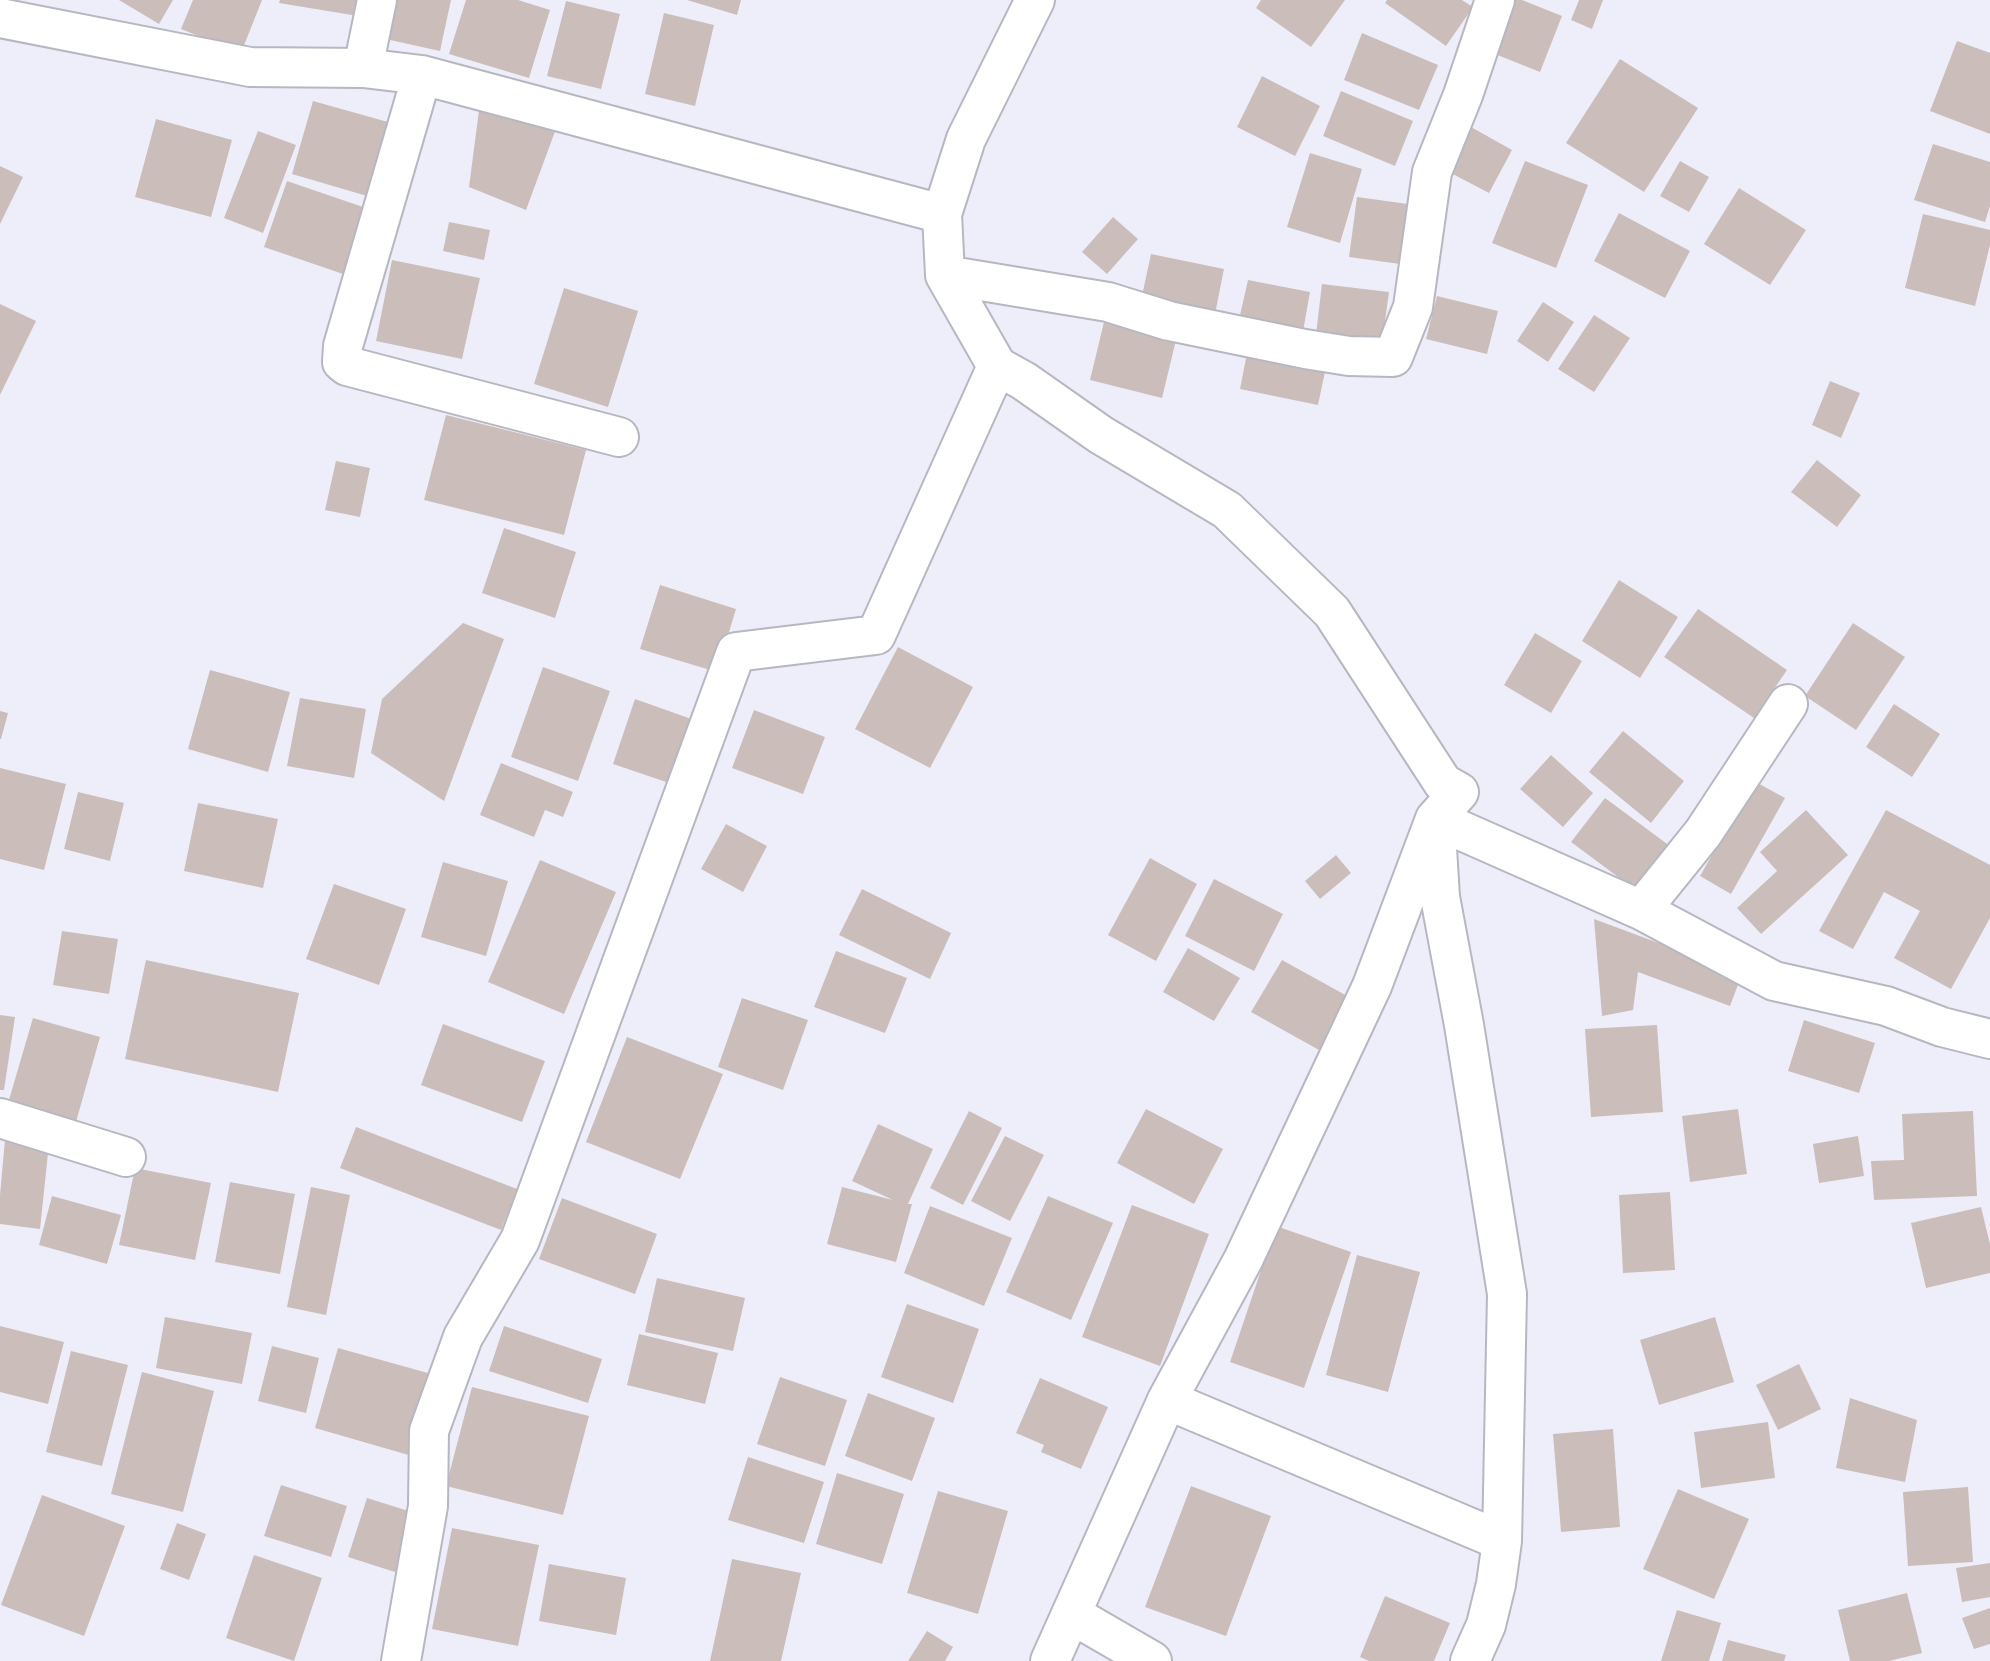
<!DOCTYPE html>
<style>
body{margin:0}
canvas{display:block;background:#eeeefa}
</style>
<canvas width="1990" height="1661"></canvas>
<script>
const ctx = document.querySelector('canvas').getContext('2d');
ctx.lineJoin = 'round';
function fillPath(path, color) { ctx.fillStyle = color; ctx.fill(path, 'evenodd'); }
const poly = rows => new Path2D(rows.map(r => 'M' + r).join(''));
function strokePath(path, color, width, dash) { ctx.strokeStyle = color; ctx.lineWidth = width; ctx.lineCap = dash ? 'butt' : 'round'; ctx.setLineDash(dash || []); ctx.stroke(path); }
fillPath(poly([
 [119,0,173,0,159,24],
 [193,0,262,0,241,53,181,29],
 [280,0,360,0,358,16,279,3],
 [389,0,451,0,440,51,381,38],
 [466,0,518,0,550,10,529,78,449,54],
 [687,0,741,0,737,15],
 [1261,0,1345,0,1311,47,1256,8],
 [1387,0,1462,0,1473,7,1446,46,1385,3],
 [1516,0,1522,0,1562,16,1540,72,1495,54],
 [1579,0,1603,0,1592,29,1571,20],
 [566,1,620,14,601,89,547,76],
 [664,13,714,25,695,106,645,94],
 [1362,33,1438,65,1419,110,1344,80],
 [1957,41,1990,53,1990,134,1930,111],
 [1620,59,1698,108,1644,192,1566,143],
 [1262,76,1320,106,1295,156,1237,127],
 [1341,91,1413,121,1395,166,1323,136],
 [481,95,560,118,526,210,469,187],
 [313,101,388,122,367,196,292,174],
 [156,119,232,140,211,217,135,197],
 [1471,127,1512,150,1489,193,1447,171],
 [258,131,296,145,263,233,224,218],
 [1933,144,1990,162,1990,206,1985,222,1914,200],
 [1310,153,1362,169,1340,243,1287,227],
 [1525,161,1588,185,1556,268,1492,243],
 [1680,161,1709,177,1689,212,1660,196],
 [0,166,23,177,0,224],
 [287,181,366,208,343,274,264,247],
 [1739,188,1806,230,1770,285,1704,244],
 [1357,197,1408,204,1400,264,1349,257],
 [1619,213,1690,251,1665,298,1594,261],
 [1923,214,1990,230,1990,245,1975,306,1905,288],
 [1113,217,1138,239,1107,274,1082,252],
 [449,222,490,230,484,260,443,251],
 [1151,254,1224,269,1214,319,1140,305],
 [392,260,480,278,462,359,376,341],
 [1248,280,1310,292,1302,337,1238,324],
 [1322,284,1389,292,1382,342,1316,334],
 [564,288,638,311,608,407,534,384],
 [1437,296,1498,311,1487,354,1426,339],
 [1543,302,1574,322,1548,362,1517,341],
 [0,304,36,321,0,395],
 [1594,315,1630,338,1594,392,1558,369],
 [1104,322,1176,340,1162,398,1090,380],
 [1247,353,1326,367,1318,405,1240,389],
 [1830,381,1860,393,1841,438,1812,425],
 [446,415,586,450,564,535,424,500],
 [1817,460,1861,495,1837,527,1791,492],
 [336,461,370,468,360,517,325,510],
 [504,528,576,552,555,618,482,593],
 [1619,580,1678,617,1640,678,1582,641],
 [660,585,736,609,717,672,640,649],
 [1698,609,1787,670,1754,718,1664,657],
 [463,623,504,639,444,801,371,753,382,699],
 [1853,623,1905,657,1856,730,1805,696],
 [1535,633,1582,661,1551,713,1504,685],
 [898,647,973,687,930,768,855,729],
 [543,667,610,691,578,781,511,757],
 [210,670,290,692,268,772,188,749],
 [300,698,366,709,354,778,287,766],
 [635,699,697,721,675,785,613,764],
 [1894,704,1940,734,1912,777,1866,747],
 [754,710,825,737,803,794,732,768],
 [0,711,8,713,1,739,0,739],
 [1623,731,1684,781,1651,823,1589,772],
 [1551,755,1593,793,1563,827,1520,789],
 [501,763,573,792,563,817,545,810,534,837,480,815],
 [0,768,66,784,44,870,0,859],
 [1754,781,1785,798,1731,894,1700,876],
 [78,792,124,803,110,861,64,849],
 [1605,798,1674,849,1641,894,1571,842],
 [198,803,278,819,263,888,184,871],
 [1806,810,1848,855,1761,934,1737,908,1777,871,1760,852],
 [1886,810,1990,865,1990,918,1951,989,1894,958,1920,911,1884,892,1853,949,1819,931],
 [726,824,767,846,743,892,701,869],
 [1336,855,1351,873,1320,899,1305,881],
 [1150,858,1197,884,1156,961,1108,935],
 [540,860,616,892,564,1014,488,982],
 [443,862,508,881,486,956,421,937],
 [1214,879,1283,914,1254,971,1185,936],
 [334,884,406,909,379,985,306,959],
 [862,889,951,933,930,979,839,935],
 [1594,919,1742,974,1730,1006,1638,972,1633,1010,1602,1016],
 [62,931,118,939,109,994,53,985],
 [1188,948,1240,978,1214,1021,1163,992],
 [836,951,907,978,885,1033,814,1007],
 [146,960,299,993,278,1092,125,1059],
 [1282,960,1349,997,1319,1050,1251,1012],
 [742,998,808,1020,783,1090,718,1067],
 [0,1015,15,1017,4,1090,0,1090],
 [33,1018,100,1037,74,1129,6,1110],
 [1804,1020,1875,1043,1859,1093,1788,1071],
 [443,1024,545,1061,522,1122,421,1085],
 [1657,1025,1663,1112,1591,1117,1585,1029],
 [627,1037,723,1074,680,1179,586,1142],
 [1146,1109,1223,1149,1194,1204,1117,1163],
 [1738,1109,1747,1174,1690,1182,1682,1116],
 [969,1111,1002,1128,963,1205,930,1188],
 [1973,1111,1977,1196,1874,1200,1871,1161,1904,1160,1902,1114],
 [878,1124,933,1149,908,1204,912,1204,896,1262,827,1244,842,1187,893,1200,852,1181],
 [356,1127,517,1189,501,1230,340,1168],
 [1005,1136,1044,1155,1010,1221,971,1201],
 [1858,1136,1864,1176,1819,1183,1813,1144],
 [5,1140,49,1144,40,1229,0,1224,0,1195],
 [135,1168,211,1183,195,1260,119,1245],
 [230,1182,295,1194,280,1274,215,1262],
 [311,1187,350,1195,326,1315,287,1307],
 [1670,1192,1675,1270,1623,1273,1619,1195],
 [52,1196,121,1215,107,1264,39,1245],
 [1048,1196,1113,1223,1071,1320,1006,1292],
 [562,1198,657,1234,635,1294,539,1259],
 [1132,1205,1209,1234,1160,1366,1082,1337],
 [930,1206,1012,1238,984,1306,904,1273],
 [1981,1207,1990,1244,1990,1273,1926,1288,1911,1223],
 [1276,1226,1351,1252,1304,1388,1230,1362],
 [1357,1255,1420,1272,1388,1392,1326,1375],
 [657,1278,745,1298,733,1351,645,1332],
 [907,1304,979,1329,953,1403,881,1377],
 [165,1317,252,1333,242,1384,156,1368],
 [1715,1317,1734,1382,1659,1405,1640,1340],
 [0,1326,64,1342,48,1404,0,1392],
 [504,1326,602,1359,588,1403,489,1371],
 [639,1334,718,1353,705,1404,627,1385],
 [272,1346,319,1358,306,1413,258,1401],
 [338,1348,435,1375,412,1456,315,1428],
 [71,1351,128,1365,102,1466,46,1452],
 [1799,1364,1821,1409,1778,1430,1756,1385],
 [142,1372,214,1391,183,1512,111,1494],
 [780,1377,847,1400,825,1466,757,1444],
 [1040,1378,1108,1407,1081,1469,1041,1452,1044,1445,1016,1433],
 [472,1387,589,1416,563,1515,446,1486],
 [868,1393,935,1418,912,1481,845,1456],
 [1850,1398,1917,1420,1905,1482,1836,1468],
 [1768,1422,1775,1478,1701,1488,1694,1432],
 [1613,1429,1620,1527,1561,1532,1553,1434],
 [748,1457,824,1482,804,1543,728,1520],
 [837,1473,904,1494,882,1564,816,1544],
 [281,1485,347,1506,331,1557,264,1536],
 [1191,1486,1271,1516,1226,1636,1145,1607],
 [1968,1487,1973,1562,1908,1566,1903,1492],
 [1678,1489,1749,1519,1714,1599,1643,1569],
 [938,1491,1008,1511,978,1614,907,1593],
 [42,1495,125,1526,84,1636,1,1605],
 [367,1498,415,1513,395,1572,348,1557],
 [177,1523,206,1534,189,1580,160,1569],
 [452,1528,539,1545,518,1646,432,1629],
 [254,1555,322,1578,294,1661,226,1638],
 [732,1559,801,1573,781,1661,710,1661],
 [1990,1563,1990,1597,1962,1602,1956,1568],
 [549,1564,626,1578,616,1635,539,1621],
 [1907,1593,1922,1653,1889,1661,1850,1661,1838,1610],
 [1385,1596,1450,1623,1434,1661,1369,1661,1360,1657],
 [1990,1608,1990,1644,1974,1649,1962,1618],
 [1677,1610,1721,1623,1709,1661,1661,1661],
 [927,1631,953,1647,945,1661,908,1661],
 [1728,1640,1786,1655,1784,1661,1722,1661]
]), '#cbbeba');
const minor = poly([
 [1035,0,966,139,942,214,945,275,997,366,1024,381,1101,435,1227,510,1332,612,1443,783,1459,792,1435,819,1641,910],
 [0,18,250,67,363,68,422,75,942,214],
 [363,68,377,0],
 [422,75,343,346,342,362,347,366,619,437],
 [945,275,1108,302,1169,321,1305,349,1349,356,1393,357,1413,307,1432,172,1463,95,1495,0],
 [1788,704,1703,833,1641,910,1774,981,1886,1006,1942,1027,1990,1039],
 [1436,832,1440,897,1464,1025,1507,1294,1502,1541],
 [0,1118,126,1157],
 [1167,1400,1502,1541,1496,1584,1486,1625,1470,1661],
 [1071,1614,1152,1661],
 [401,1661,428,1506,429,1431,463,1337,520,1240,736,652,876,635,997,366],
 [1050,1661,1167,1400,1243,1260,1372,986,1435,819]
]);
strokePath(minor, '#b7b7c2', 42);
strokePath(minor, '#fff', 38);
</script>
